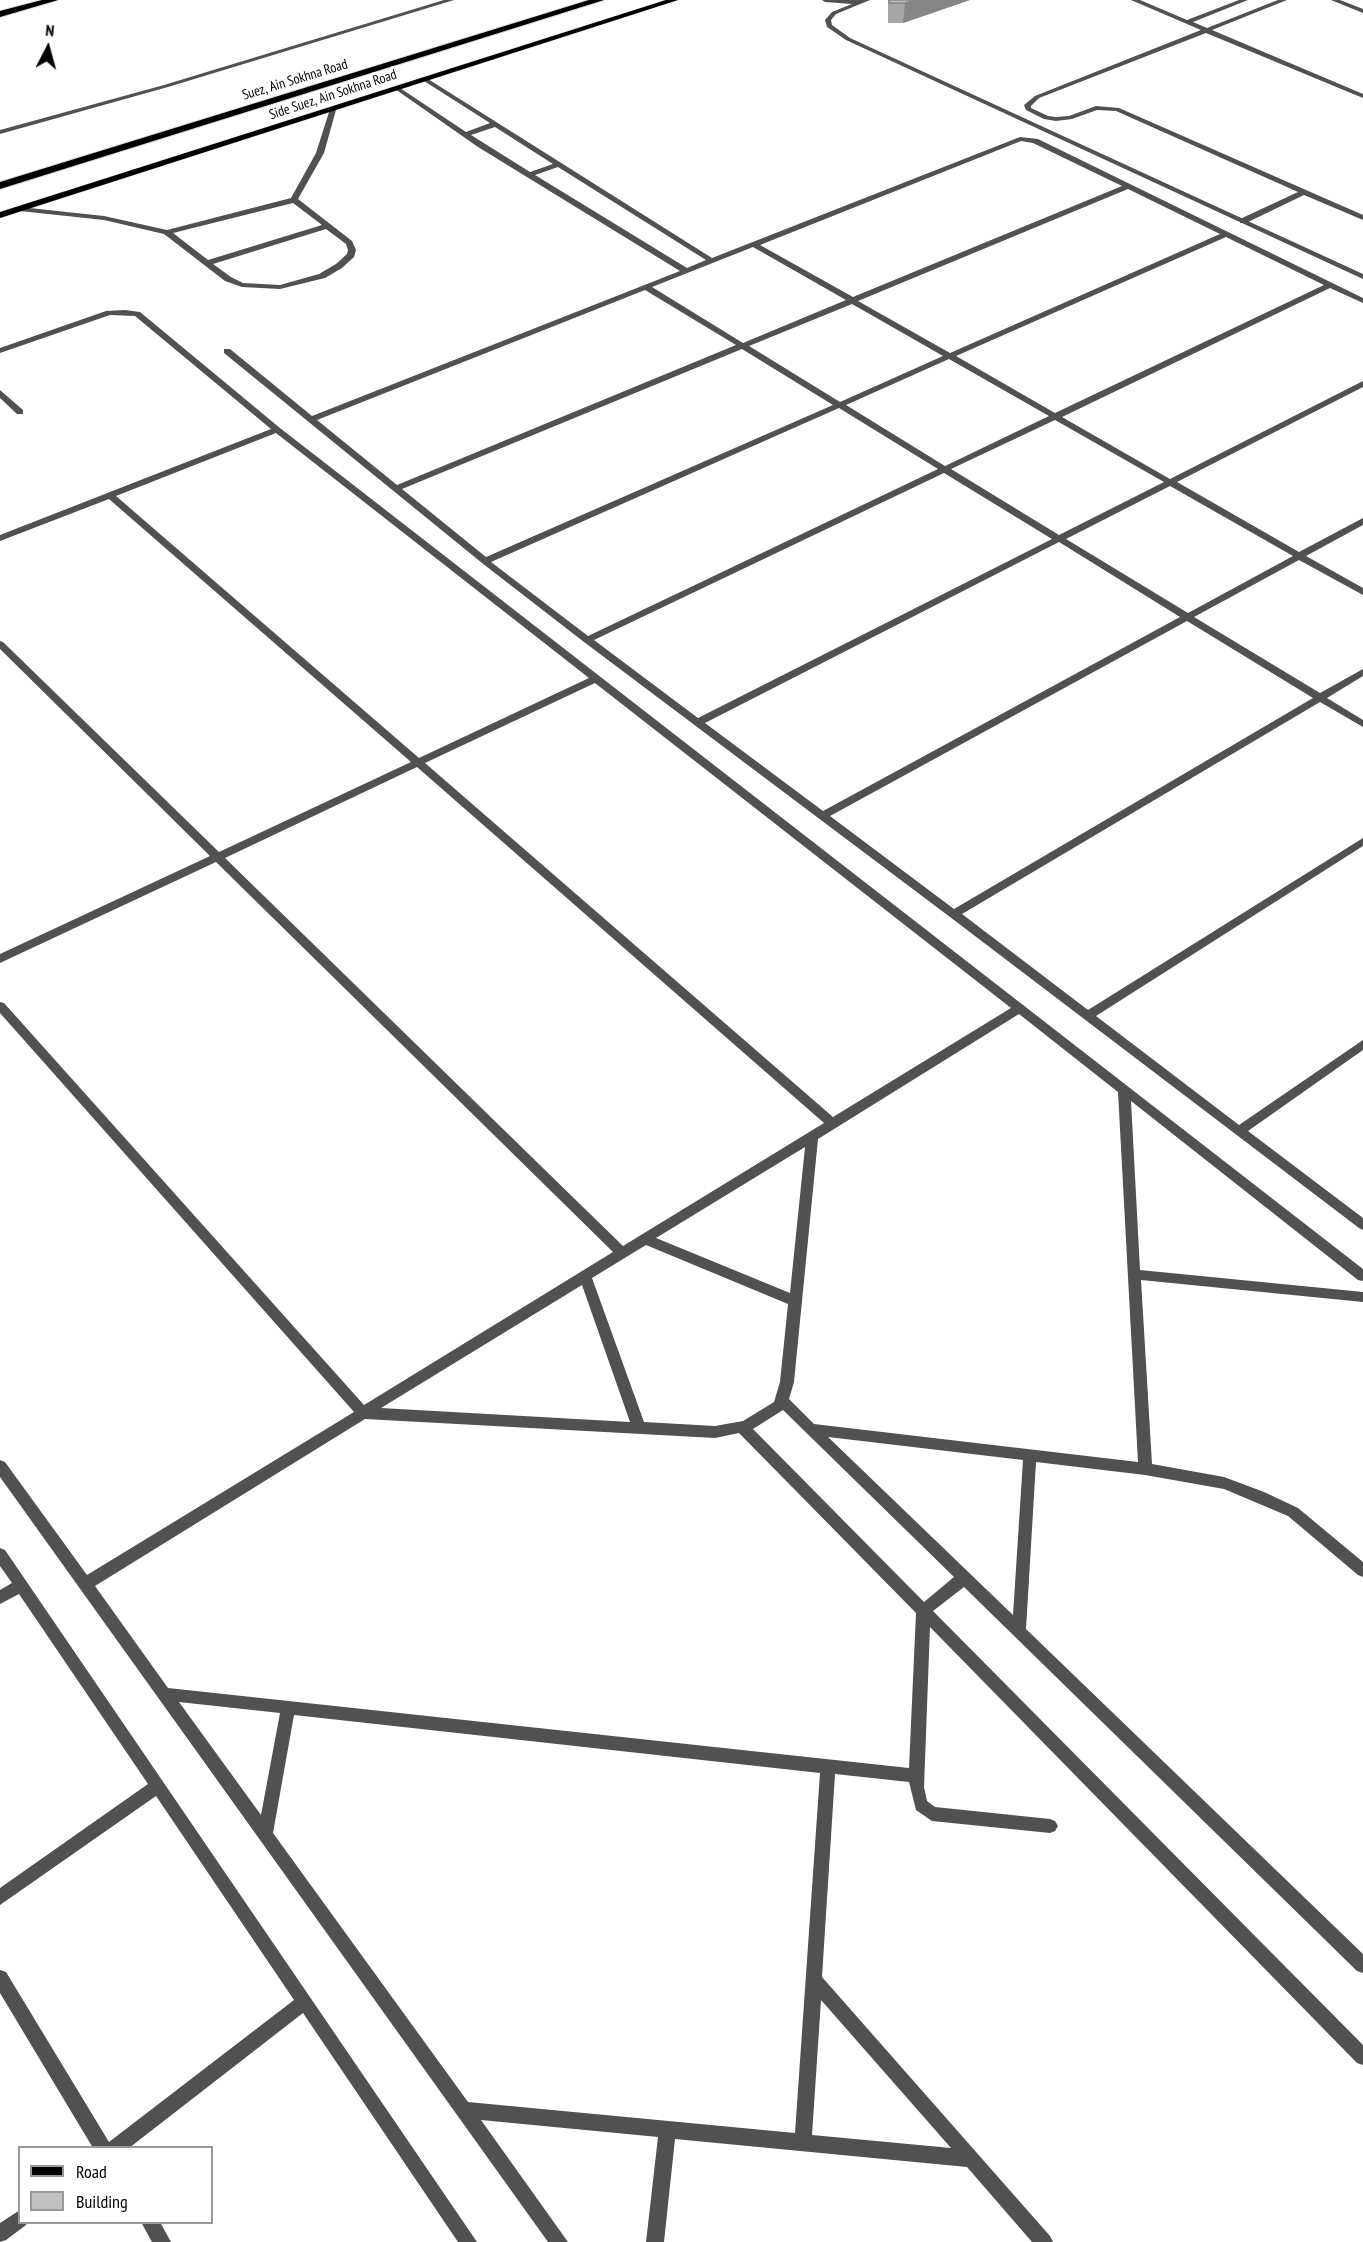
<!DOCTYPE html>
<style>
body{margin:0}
#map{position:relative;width:1363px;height:2242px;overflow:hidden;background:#fff;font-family:"PT Sans Narrow",sans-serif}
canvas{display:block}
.legend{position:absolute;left:18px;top:2146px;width:195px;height:78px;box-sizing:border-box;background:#fff;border:2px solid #999;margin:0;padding:8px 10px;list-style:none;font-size:18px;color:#000}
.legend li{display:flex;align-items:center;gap:12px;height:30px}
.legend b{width:30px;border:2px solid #999}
.north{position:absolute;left:18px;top:18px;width:60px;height:60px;-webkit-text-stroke:4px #fff;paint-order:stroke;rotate:6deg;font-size:16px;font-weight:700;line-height:24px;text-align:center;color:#000}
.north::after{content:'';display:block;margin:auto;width:21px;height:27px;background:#000;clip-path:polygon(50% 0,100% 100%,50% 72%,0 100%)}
</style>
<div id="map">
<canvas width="1363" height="2242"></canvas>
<ul class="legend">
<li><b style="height:8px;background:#000"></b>Road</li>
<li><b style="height:16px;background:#c0c0c0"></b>Building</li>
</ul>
<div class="north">N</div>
</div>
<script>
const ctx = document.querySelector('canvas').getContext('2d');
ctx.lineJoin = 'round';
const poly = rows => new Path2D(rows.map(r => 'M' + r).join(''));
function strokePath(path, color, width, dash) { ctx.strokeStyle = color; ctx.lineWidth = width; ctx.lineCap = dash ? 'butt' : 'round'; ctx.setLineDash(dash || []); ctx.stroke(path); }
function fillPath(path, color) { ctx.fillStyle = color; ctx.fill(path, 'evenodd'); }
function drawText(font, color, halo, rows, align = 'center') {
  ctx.font = font + ' "PT Sans Narrow",sans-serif'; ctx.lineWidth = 6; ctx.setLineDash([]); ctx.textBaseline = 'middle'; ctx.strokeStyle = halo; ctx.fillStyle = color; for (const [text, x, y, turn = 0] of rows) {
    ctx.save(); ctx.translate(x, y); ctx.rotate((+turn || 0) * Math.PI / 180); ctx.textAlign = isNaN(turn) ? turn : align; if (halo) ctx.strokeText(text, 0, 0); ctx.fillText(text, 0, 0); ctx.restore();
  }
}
const primary = poly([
 [666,0,678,0,0,218,0,212,666,0]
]);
const highway = poly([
 [42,0,58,0,0,17,0,11,42,0],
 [589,0,604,0,0,189,0,182,589,0]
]);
strokePath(primary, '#dbdbdb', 1);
strokePath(highway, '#dbdbdb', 2);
fillPath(poly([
 [444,0,454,0,168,87,0,134,0,130,164,85,444,0],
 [822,0,870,0,836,14,831,20,832,25,850,38,1363,274,1363,279,846,40,827,27,825,20,832,12,852,4,825,2,822,0],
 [330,109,336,110,324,153,298,199,352,241,356,250,354,257,342,268,325,278,280,289,242,287,225,281,164,234,104,220,20,211,16,209,20,207,104,216,167,230,291,198,316,153,330,109],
 [293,203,322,225,208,260,173,233,293,203],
 [326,229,346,244,348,250,347,254,336,264,319,274,280,285,243,283,231,277,213,264,326,229]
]), '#515151');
fillPath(poly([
 [1131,0,1140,0,1187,20,1239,0,1248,0,1193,22,1207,28,1278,0,1287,0,1212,30,1363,94,1363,98,1206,33,1039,98,1031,106,1031,108,1048,116,1056,117,1069,116,1096,106,1119,108,1363,215,1363,220,1304,195,1246,223,1240,223,1240,219,1298,192,1116,111,1097,110,1072,119,1056,121,1044,119,1026,110,1024,105,1035,96,1201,30,1131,0],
 [1331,0,1340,0,1363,9,1363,13,1331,0],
 [424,79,428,79,712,258,1020,137,1038,139,1363,298,1363,303,1330,288,1062,417,1170,479,1363,381,1363,387,1177,482,1299,552,1363,518,1363,525,1306,556,1363,588,1363,595,1299,560,1194,617,1320,693,1363,669,1363,676,1327,698,1363,720,1363,727,1320,702,962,914,1088,1010,1363,838,1363,846,1096,1016,1239,1125,1363,1040,1363,1050,1248,1131,1363,1218,1363,1230,1359,1228,950,917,584,642,482,563,224,353,224,349,230,349,312,416,680,271,478,147,395,89,400,88,466,132,490,123,424,81,424,79],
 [495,127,553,164,530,172,471,135,495,127],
 [1021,141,1033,143,1122,186,853,297,760,245,1021,141],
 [558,167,706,260,687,268,535,175,558,167],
 [1128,189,1220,234,950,353,858,301,1128,189],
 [1226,237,1324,285,1055,413,956,356,1226,237],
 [753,247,846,300,743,343,652,287,753,247],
 [645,290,736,345,397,485,317,420,645,290],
 [852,304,943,356,840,402,749,346,852,304],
 [742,349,833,405,486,557,402,489,742,349],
 [949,359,1049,416,945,466,846,405,949,359],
 [839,408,938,469,588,636,491,562,839,408],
 [1055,420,1164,482,1059,535,951,469,1055,420],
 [944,473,1052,539,698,718,594,640,944,473],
 [1170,486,1293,556,1188,613,1066,539,1170,486],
 [1059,542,1180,617,823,811,705,723,1059,542],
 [1187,621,1313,698,954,909,830,816,1187,621],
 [125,310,140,312,280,428,1363,1269,1363,1281,1358,1280,1131,1101,1140,1270,1363,1292,1363,1302,1141,1280,1152,1464,1224,1477,1264,1492,1298,1508,1363,1562,1363,1577,1358,1575,1288,1516,1224,1489,1145,1475,1036,1462,1026,1629,1363,1954,1363,1973,1357,1971,964,1587,933,1611,1363,2045,1363,2065,1357,2063,930,1627,924,1787,927,1801,935,1807,1050,1819,1055,1821,1058,1826,1055,1831,1050,1833,932,1821,916,1810,909,1782,835,1774,822,1977,1050,2236,1053,2242,1032,2242,967,2167,675,2139,664,2242,646,2242,658,2137,481,2120,568,2242,548,2242,0,1477,0,1460,5,1462,87,1575,354,1412,0,1013,0,1002,4,1003,364,1405,613,1252,216,862,0,963,0,954,210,856,0,649,0,641,3,642,219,852,411,762,109,499,0,541,0,535,271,429,135,316,110,315,0,353,0,348,106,311,125,310],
 [276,433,589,678,419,758,116,496,276,433],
 [595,683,1011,1008,833,1117,425,763,595,683],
 [417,767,824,1123,623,1246,225,858,417,767],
 [1019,1014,1118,1092,1138,1462,814,1424,789,1399,794,1382,818,1139,1019,1014],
 [805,1147,790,1293,656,1238,805,1147],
 [646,1245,788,1304,780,1382,774,1402,743,1421,715,1426,644,1422,592,1278,646,1245],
 [582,1285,630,1422,381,1408,582,1285],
 [783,1410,954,1577,924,1602,753,1429,783,1410],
 [365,1419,715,1438,739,1433,916,1613,909,1768,168,1688,95,1586,365,1419],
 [828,1437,1023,1460,1013,1615,828,1437],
 [179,1702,280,1713,261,1815,179,1702],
 [294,1715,820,1773,795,2133,468,2102,273,1833,294,1715],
 [821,2000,951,2148,812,2135,821,2000],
 [0,390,23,410,23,414,17,414,0,398,0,390],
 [0,1548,5,1550,477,2242,458,2242,303,2013,129,2148,93,2148,0,1993,0,1970,6,1972,109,2142,294,2000,156,1796,0,1905,0,1888,148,1784,19,1594,0,1604,0,1590,12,1583,0,1566,0,1548],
 [20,2210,20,2222,27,2222,26,2225,6,2240,0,2242,0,2223,20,2210],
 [141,2222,160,2222,171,2242,152,2242,141,2222]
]), '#515151');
fillPath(primary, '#000');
fillPath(highway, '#000');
fillPath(poly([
 [888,0,970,0,903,23,888,23]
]), '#a5a5a5');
fillPath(poly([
 [914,0,970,0,903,23,905,3]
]), '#868686');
const building = poly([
 [889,0,914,0,905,3,889,3,889,0]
]);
fillPath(building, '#c0c0c0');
strokePath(building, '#868686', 1.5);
drawText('14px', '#000', '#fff', [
 ["Suez, Ain Sokhna Road",295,80,-17],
 ["Side Suez, Ain Sokhna Road",333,95,-18]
]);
</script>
